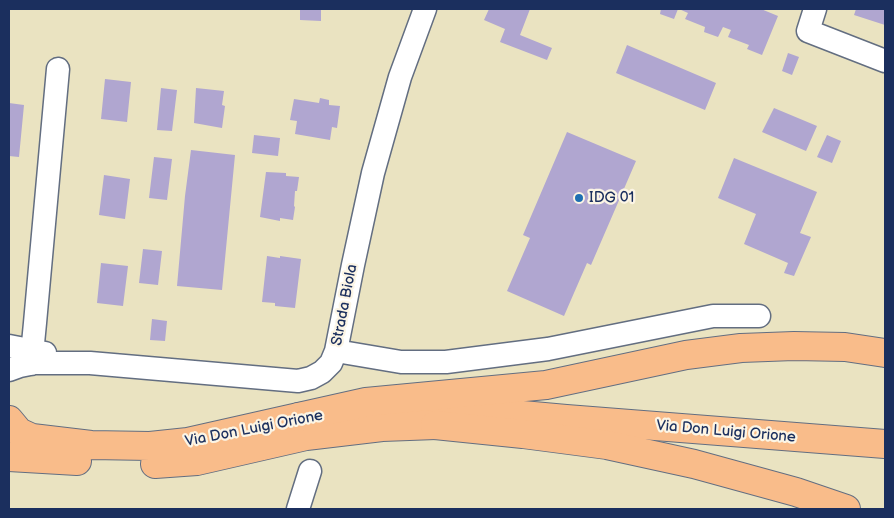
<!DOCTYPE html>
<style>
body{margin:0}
#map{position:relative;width:894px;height:518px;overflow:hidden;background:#eae3c1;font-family:"Balsamiq Sans",sans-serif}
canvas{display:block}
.frame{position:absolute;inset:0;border:10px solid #1b2f5e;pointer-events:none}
</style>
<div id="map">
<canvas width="894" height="518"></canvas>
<div class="frame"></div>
</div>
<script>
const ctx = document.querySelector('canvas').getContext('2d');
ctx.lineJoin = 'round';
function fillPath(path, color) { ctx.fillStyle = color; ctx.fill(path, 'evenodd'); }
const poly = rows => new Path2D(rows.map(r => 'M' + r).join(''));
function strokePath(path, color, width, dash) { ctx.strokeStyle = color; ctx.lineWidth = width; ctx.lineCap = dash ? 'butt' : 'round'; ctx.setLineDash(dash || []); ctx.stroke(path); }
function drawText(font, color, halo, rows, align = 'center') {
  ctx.font = font + ' "Balsamiq Sans",sans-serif'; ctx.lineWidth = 4.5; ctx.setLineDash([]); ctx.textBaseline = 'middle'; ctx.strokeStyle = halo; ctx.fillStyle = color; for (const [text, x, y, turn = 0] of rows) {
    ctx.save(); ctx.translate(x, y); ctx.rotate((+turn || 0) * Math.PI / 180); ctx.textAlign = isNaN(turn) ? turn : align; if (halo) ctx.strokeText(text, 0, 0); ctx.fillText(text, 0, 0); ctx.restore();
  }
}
fillPath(poly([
 [300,9,321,9,321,21,300,20],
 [489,9,530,9,520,35,552,48,547,60,500,42,505,29,484,20],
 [661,9,678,9,674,19,660,14],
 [679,9,761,9,778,16,762,55,747,49,749,45,728,37,731,30,723,27,718,37,704,32,705,27,685,19,688,13],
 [856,9,885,9,885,25,854,15],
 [627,45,716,83,705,110,616,73],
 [788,53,799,57,792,75,782,71],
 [105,79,131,82,127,122,101,119],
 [161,88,177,90,172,131,157,130],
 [196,88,224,91,222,105,225,106,222,128,194,123],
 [320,98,329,100,329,105,340,106,337,128,332,127,330,140,295,134,297,121,290,120,294,99,319,103],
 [9,103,24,105,19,157,9,156],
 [774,108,817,126,806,151,762,132],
 [567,132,636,161,591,265,587,263,564,316,507,291,530,238,523,235],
 [254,135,280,138,278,156,252,153],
 [827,135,841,141,832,163,817,157],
 [191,150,235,155,222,290,177,286,185,196],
 [154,157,172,159,167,200,149,198],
 [734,158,817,192,800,233,811,237,794,276,784,273,788,263,744,244,756,214,718,198],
 [266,172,286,173,286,176,299,177,297,191,295,191,294,206,295,207,293,220,280,218,280,221,260,217],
 [104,175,130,179,125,219,99,215],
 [143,249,162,251,158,285,139,283],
 [267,256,280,258,280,256,301,259,295,308,275,306,275,303,262,302],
 [101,263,128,266,123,306,97,303],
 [152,319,167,321,165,341,150,340]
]), '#b0a6d0');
const minor = poly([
 [815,9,808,31,885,61],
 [9,346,45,353],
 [336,351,401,362,446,362,548,349,713,316,759,316],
 [31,364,35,323,58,69],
 [9,370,20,366,35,363,90,363,298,381,311,378,322,372,331,363,336,351,353,265,373,173,400,77,425,9],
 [298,509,310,471]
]);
const major = poly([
 [406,409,445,408,566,419,885,444],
 [9,420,19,432,32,438,91,445,150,446,188,442,299,417,323,415],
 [9,457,77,461],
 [155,464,197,461,306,436,382,427,436,425]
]);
const highway = poly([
 [299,417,366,402,546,385,686,355,741,348,794,346,845,347,885,353],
 [435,425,523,434,607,445,694,464,796,492,846,509]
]);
strokePath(minor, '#636e81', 25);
strokePath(major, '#636e81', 30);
strokePath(highway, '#636e81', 30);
strokePath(minor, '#fff', 22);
strokePath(major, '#f9bc8a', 28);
strokePath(highway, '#f9bc8a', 28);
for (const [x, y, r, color] of [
 [579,198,5,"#1f6fb2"]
]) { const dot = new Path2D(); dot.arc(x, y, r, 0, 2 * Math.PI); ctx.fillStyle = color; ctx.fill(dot); strokePath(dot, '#fcf5e5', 2); }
drawText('15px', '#1b2f5e', '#fcf5e5', [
 ["IDG 01",589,198]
], 'left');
drawText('15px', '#1b2f5e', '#fcf5e5', [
 ["Strada Biola",345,305,-79],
 ["Via Don Luigi Orione",254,429,-11],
 ["Via Don Luigi Orione",726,432,5]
]);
</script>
